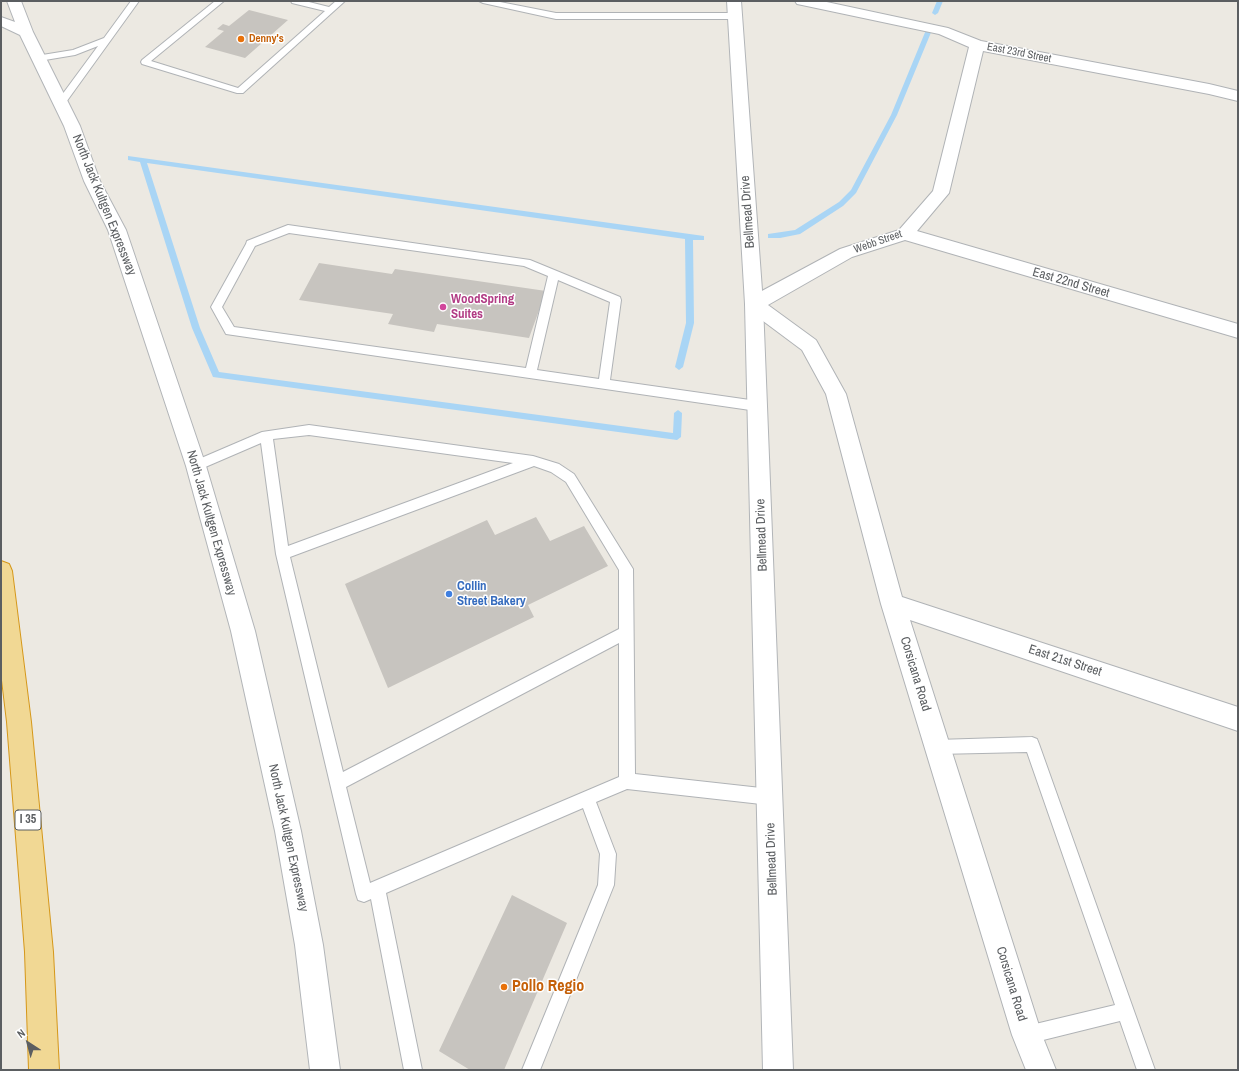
<!DOCTYPE html>
<style>
body{margin:0}
#map{position:relative;width:1239px;height:1071px;overflow:hidden;background:#ece9e2;font-family:"Archivo Narrow",sans-serif}
canvas{display:block}
.frame{position:absolute;inset:0;border:2px solid #5b5e61;pointer-events:none}
.north{position:absolute;left:8px;top:1023px;width:40px;height:40px;-webkit-text-stroke:3px #fff;paint-order:stroke;rotate:324deg;font-size:11px;font-weight:700;line-height:16px;text-align:center;color:#5b5e61}
.north::after{content:'';display:block;margin:auto;width:14px;height:18px;background:#5b5e61;clip-path:polygon(50% 0,100% 100%,50% 72%,0 100%)}
</style>
<div id="map">
<canvas width="1239" height="1071"></canvas>
<div class="frame"></div>
<div class="north">N</div>
</div>
<script>
const ctx = document.querySelector('canvas').getContext('2d');
ctx.lineJoin = 'round';
const poly = rows => new Path2D(rows.map(r => 'M' + r).join(''));
function fillPath(path, color) { ctx.fillStyle = color; ctx.fill(path, 'evenodd'); }
function strokePath(path, color, width, dash) { ctx.strokeStyle = color; ctx.lineWidth = width; ctx.lineCap = dash ? 'butt' : 'round'; ctx.setLineDash(dash || []); ctx.stroke(path); }
function drawText(font, color, halo, rows, align = 'center') {
  ctx.font = font + ' "Archivo Narrow",sans-serif'; ctx.lineWidth = 3; ctx.setLineDash([]); ctx.textBaseline = 'middle'; ctx.strokeStyle = halo; ctx.fillStyle = color; for (const [text, x, y, turn = 0] of rows) {
    ctx.save(); ctx.translate(x, y); ctx.rotate((+turn || 0) * Math.PI / 180); ctx.textAlign = isNaN(turn) ? turn : align; if (halo) ctx.strokeText(text, 0, 0); ctx.fillText(text, 0, 0); ctx.restore();
  }
}
fillPath(poly([
 [937,1,943,1,938,13,935,15,932,13,937,1],
 [929,28,932,30,897,115,856,193,843,206,800,234,780,238,768,238,768,234,795,230,839,202,851,190,891,115,926,30,929,28],
 [128,156,704,236,704,240,693,240,694,323,683,367,679,370,675,367,686,323,685,239,147,163,200,328,219,372,673,433,674,413,678,410,682,413,681,437,677,440,213,377,192,328,140,162,128,160,128,156]
]), '#a9d5f5');
fillPath(poly([
 [249,10,288,20,245,58,205,47,224,31,217,29,223,24,229,26],
 [319,263,392,274,395,269,546,291,529,338,437,324,434,332,388,324,393,314,299,300],
 [536,517,550,541,584,526,608,566,528,605,534,617,388,688,345,584,487,520,495,535],
 [512,895,567,923,504,1070,470,1070,439,1051]
]), '#c7c4bf');
const service = poly([
 [131,1,139,1,64,105,58,105,56,103,98,46,75,55,39,61,35,58,36,56,73,50,104,38,131,1],
 [215,1,224,1,151,61,238,88,325,11,292,3,291,1,305,1,329,7,336,1,345,1,243,93,237,93,142,64,141,62,142,60,215,1],
 [479,1,495,1,556,13,734,13,738,16,734,19,556,19,483,3,479,1],
 [288,225,530,260,620,297,621,300,610,380,757,401,761,403,763,406,761,409,757,411,226,334,211,307,246,244,247,241,288,225],
 [289,233,524,266,548,276,526,368,234,327,222,307,255,246,289,233],
 [558,280,610,302,599,379,537,370,558,280],
 [309,425,533,456,559,464,574,474,633,569,635,774,770,789,775,792,778,797,775,802,770,805,627,789,596,802,616,854,614,885,540,1070,522,1070,598,885,600,854,583,808,386,893,422,1070,404,1070,371,899,364,902,358,900,356,894,276,554,261,443,196,471,192,470,190,466,192,462,262,432,309,425],
 [309,435,513,463,288,546,273,439,309,435],
 [534,466,551,472,566,482,619,570,619,629,343,772,290,557,534,466],
 [619,643,619,777,370,883,346,787,619,643],
 [1032,737,1037,739,1039,744,1155,1070,1137,1070,1120,1021,1027,1044,1021,1041,1018,1035,1021,1029,1027,1026,1115,1005,1027,752,937,754,932,752,930,747,932,742,937,740,1032,737]
]);
const minor = poly([
 [795,1,822,1,948,28,981,41,1209,84,1238,91,1238,101,1209,94,983,51,949,193,917,231,1238,324,1238,338,905,240,852,257,768,305,816,340,846,394,902,597,1238,707,1238,731,910,620,1042,1035,1056,1070,1026,1070,1012,1035,881,604,826,394,802,350,747,309,745,304,747,299,840,249,899,230,933,191,969,47,939,34,802,5,797,4,795,1]
]);
const secondary = poly([
 [7,1,21,1,33,32,80,126,100,181,126,230,206,466,255,631,301,831,323,945,340,1070,310,1070,295,945,275,831,231,631,186,466,108,230,84,181,64,126,20,35,1,26,1,17,15,22,7,1],
 [727,1,741,1,763,304,793,1070,763,1070,745,304,727,1]
]);
const motorway = poly([
 [1,561,9,564,12,571,31,722,53,952,59,1070,29,1070,25,952,7,722,1,672,1,561]
]);
strokePath(service, '#b0b3b6', 2);
strokePath(minor, '#b0b3b6', 2);
strokePath(secondary, '#b2b5b8', 2);
strokePath(motorway, '#d59719', 2);
fillPath(service, '#fff');
fillPath(minor, '#fff');
fillPath(secondary, '#fff');
fillPath(motorway, '#f1d894');
for (const [x, y, r, color] of [
 [241,39,4,"#e8710a"],
 [443,307,4,"#d1479c"],
 [449,594,4,"#3f7fe0"],
 [504,987,4,"#e8710a"]
]) { const dot = new Path2D(); dot.arc(x, y, r, 0, 2 * Math.PI); ctx.fillStyle = color; ctx.fill(dot); strokePath(dot, '#fff', 1.5); }
drawText('bold 11px', '#c56008', '#fff', [
 ["Denny's",249,39]
], 'left');
drawText('11px', '#5b5e61', '#fff', [
 ["East 23rd Street",1019,53,11],
 ["Webb Street",878,242,-19]
]);
for (const [x, y, w] of [
 [28,820,26]
]) { const box = new Path2D(); box.roundRect(x - w / 2, y - 10, w, 20, 3); ctx.fillStyle = '#fff'; ctx.fill(box); strokePath(box, '#5b5e61', 1); }
drawText('bold 12px', '#5b5e61', null, [
 ["I 35",28,820]
]);
drawText('13px', '#5b5e61', '#fff', [
 ["North Jack Kultgen Expressway",104,205,68],
 ["Bellmead Drive",748,212,-94],
 ["East 22nd Street",1071,283,16],
 ["North Jack Kultgen Expressway",211,523,74],
 ["Bellmead Drive",762,535,-92],
 ["East 21st Street",1065,661,18],
 ["Corsicana Road",915,674,73],
 ["North Jack Kultgen Expressway",288,838,78],
 ["Bellmead Drive",772,859,-92],
 ["Corsicana Road",1011,984,73]
]);
drawText('bold 13px', '#b23c85', '#fff', [
 ["WoodSpring",451,300],
 ["Suites",451,315]
], 'left');
drawText('bold 13px', '#366cbe', '#fff', [
 ["Collin",457,587],
 ["Street Bakery",457,602]
], 'left');
drawText('bold 16px', '#c56008', '#fff', [
 ["Pollo Regio",512,987]
], 'left');
</script>
